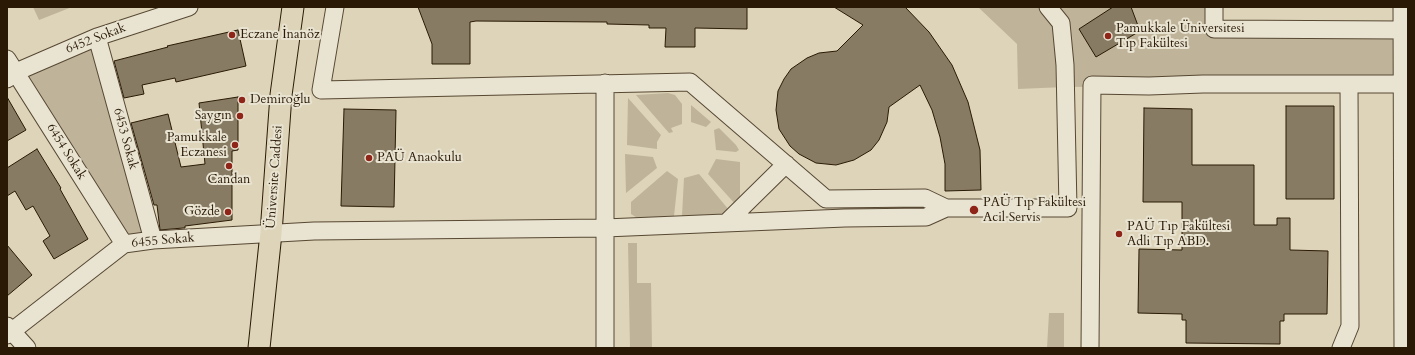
<!DOCTYPE html>
<meta charset="utf-8">
<style>
body{margin:0}
#map{position:relative;width:1415px;height:355px;overflow:hidden;background:#ddd4b9;font-family:Cardo,serif}
canvas{display:block}
.frame{position:absolute;inset:0;border:8px solid #2a1a05;pointer-events:none}
</style>
<div id="map">
<canvas width="1415" height="355"></canvas>
<div class="frame"></div>
</div>
<script>
const ctx = document.querySelector('canvas').getContext('2d');
ctx.lineJoin = 'round';
function fillPath(path, color) { ctx.fillStyle = color; ctx.fill(path, 'evenodd'); }
const poly = rows => new Path2D(rows.map(r => 'M' + r).join(''));
function strokePath(path, color, width, dash) { ctx.strokeStyle = color; ctx.lineWidth = width; ctx.lineCap = dash ? 'butt' : 'round'; ctx.setLineDash(dash || []); ctx.stroke(path); }
function drawText(font, color, halo, rows, align = 'center') {
  ctx.font = font + ' Cardo,serif'; ctx.lineWidth = 4; ctx.setLineDash([]); ctx.textBaseline = 'middle'; ctx.strokeStyle = halo; ctx.fillStyle = color; for (const [text, x, y, turn = 0] of rows) {
    ctx.save(); ctx.translate(x, y); ctx.rotate((+turn || 0) * Math.PI / 180); ctx.textAlign = isNaN(turn) ? turn : align; if (halo) ctx.strokeText(text, 0, 0); ctx.fillText(text, 0, 0); ctx.restore();
  }
}
fillPath(poly([
 [33,7,72,7,39,20],
 [978,7,1214,7,1214,29,1402,30,1402,84,1065,87,1018,89,1017,44],
 [97,37,153,240,124,244,16,72],
 [668,93,675,95,682,104,682,124,671,128,673,132,669,133,636,95],
 [628,98,661,135,657,142,657,149,627,145],
 [691,105,711,122,706,127,691,122],
 [719,128,736,145,739,150,736,152,716,150,714,130],
 [625,154,653,157,657,168,626,193],
 [716,159,740,162,740,199,737,206,708,174],
 [667,171,678,179,674,216,639,219,631,214,631,202],
 [699,174,729,210,723,214,682,216,684,178],
 [628,243,637,243,637,283,651,283,652,348,630,348],
 [1049,313,1064,313,1064,348,1047,348]
]), '#bfb49a');
const building = poly([
 [418,7,747,7,747,29,695,28,695,47,665,47,666,28,649,28,649,25,607,24,607,22,476,21,470,22,470,64,432,64,432,44,418,7],
 [834,7,905,7,929,32,952,65,968,102,980,150,981,190,945,191,945,164,940,137,932,110,920,85,889,107,887,122,879,140,871,150,854,160,836,165,816,163,799,154,790,146,779,129,776,110,778,91,784,79,791,69,807,58,819,53,837,51,863,25,834,7],
 [1113,7,1131,7,1140,31,1096,57,1079,29,1113,7],
 [238,30,246,66,176,82,175,78,142,85,144,94,124,98,114,61,168,47,167,46,238,30],
 [7,97,26,130,7,141,7,97],
 [238,97,238,150,232,151,232,220,185,226,185,228,183,228,160,230,157,205,154,205,131,123,168,114,181,167,205,164,199,103,238,97],
 [1286,106,1334,106,1334,199,1286,199,1286,106],
 [1144,108,1192,109,1192,165,1254,165,1254,225,1277,225,1277,218,1290,218,1290,250,1328,251,1327,314,1284,314,1284,321,1280,321,1280,344,1186,343,1186,320,1182,320,1182,314,1138,313,1139,249,1182,250,1182,202,1143,202,1144,108],
 [344,109,396,110,394,207,341,206,344,109],
 [37,149,61,188,60,189,88,239,54,259,43,241,50,236,33,206,26,210,15,191,7,196,7,168,37,149],
 [7,245,32,275,7,296,7,245]
]);
fillPath(building, '#877b63');
strokePath(building, '#2a1a05', 1);
const minor = poly([
 [335,7,321,90,690,82,826,199,925,198,946,208],
 [1214,7,1214,29,1402,30],
 [1402,7,1403,348],
 [97,37,153,240],
 [7,59,124,244],
 [7,79,16,72,97,37,189,7],
 [605,83,605,348],
 [726,223,786,164],
 [7,326,27,348],
 [7,335,124,244,153,240,314,231,605,228,845,218,926,217,946,208,1068,208,1065,65,1061,23,1048,7],
 [1090,348,1092,85,1149,86,1203,84,1402,84],
 [1341,348,1350,326,1349,84]
]);
const major = poly([
 [259,348,271,233,281,95,293,7]
]);
strokePath(minor, '#574832', 19);
strokePath(major, '#2a1a05', 23);
strokePath(minor, '#e9e3d2', 17);
strokePath(major, '#ddd4b9', 21);
for (const [x, y, r, color] of [
 [232,35,4,"#8f2418"],
 [1108,36,4,"#8f2418"],
 [242,100,4,"#8f2418"],
 [240,116,4,"#8f2418"],
 [235,145,4,"#8f2418"],
 [369,158,4,"#8f2418"],
 [229,166,4,"#8f2418"],
 [974,210,5,"#8f2418"],
 [228,212,4,"#8f2418"],
 [1119,234,4,"#8f2418"]
]) { const dot = new Path2D(); dot.arc(x, y, r, 0, 2 * Math.PI); ctx.fillStyle = color; ctx.fill(dot); strokePath(dot, '#e9e3d2', 1.5); }
drawText('13px', '#2a1a05', '#e9e3d2', [
 ["Pamukkale Üniversitesi",1116,29],
 ["Tıp Fakültesi",1116,44],
 ["Eczane İnanöz",240,35],
 ["Demiroğlu",250,100],
 ["Saygın",232,116,"right"],
 ["Pamukkale",227,138,"right"],
 ["Eczanesi",227,153,"right"],
 ["PAÜ Anaokulu",377,158],
 ["Candan",229,180,"center"],
 ["PAÜ Tıp Fakültesi",983,203],
 ["Acil Servis",983,218],
 ["Gözde",220,212,"right"],
 ["PAÜ Tıp Fakültesi",1127,227],
 ["Adli Tıp ABD.",1127,242]
], 'left');
drawText('13px', '#2a1a05', '#e9e3d2', [
 ["6452 Sokak",96,39,-21],
 ["6453 Sokak",125,139,75],
 ["6454 Sokak",66,152,58],
 ["Üniversite Caddesi",275,177,-86],
 ["6455 Sokak",163,241,-5]
]);
</script>
